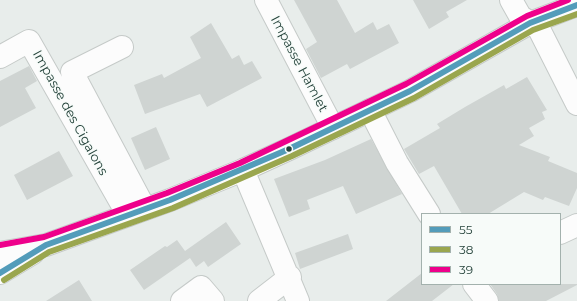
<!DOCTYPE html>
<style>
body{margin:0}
#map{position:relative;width:577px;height:301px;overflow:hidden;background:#e8edeb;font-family:Montserrat,sans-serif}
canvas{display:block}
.legend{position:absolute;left:421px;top:213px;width:140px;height:72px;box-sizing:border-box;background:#f7fbf9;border:1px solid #a3b1ad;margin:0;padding:5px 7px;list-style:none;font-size:12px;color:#24423a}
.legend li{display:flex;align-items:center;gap:8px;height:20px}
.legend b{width:20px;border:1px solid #a3b1ad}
</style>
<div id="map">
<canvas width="577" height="301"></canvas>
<ul class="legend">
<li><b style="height:5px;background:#539cba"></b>55</li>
<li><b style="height:5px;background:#9aa64e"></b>38</li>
<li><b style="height:5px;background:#ee008b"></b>39</li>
</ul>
</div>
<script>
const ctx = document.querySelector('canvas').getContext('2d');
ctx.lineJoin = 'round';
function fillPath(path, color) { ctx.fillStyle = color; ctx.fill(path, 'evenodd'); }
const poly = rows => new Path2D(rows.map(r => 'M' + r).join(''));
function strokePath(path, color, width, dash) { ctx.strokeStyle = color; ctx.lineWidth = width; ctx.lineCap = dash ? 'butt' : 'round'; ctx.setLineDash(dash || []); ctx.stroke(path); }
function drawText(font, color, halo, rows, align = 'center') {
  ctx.font = font + ' Montserrat,sans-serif'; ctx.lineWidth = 3; ctx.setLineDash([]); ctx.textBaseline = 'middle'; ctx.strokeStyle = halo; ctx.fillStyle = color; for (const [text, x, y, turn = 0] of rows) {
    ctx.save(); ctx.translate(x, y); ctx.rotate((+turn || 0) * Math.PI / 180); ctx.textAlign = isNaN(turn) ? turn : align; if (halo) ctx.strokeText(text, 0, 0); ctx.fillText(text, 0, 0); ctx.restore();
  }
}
fillPath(poly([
 [294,0,337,0,355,33,373,22,377,30,389,24,399,43,350,69,347,64,321,78,306,49,317,42],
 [413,0,467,0,446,12,449,17,429,29],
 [211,23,232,59,239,55,244,65,252,61,262,78,207,107,200,94,145,114,134,85,162,74,164,78,201,58,190,37],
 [29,66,37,81,25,88,36,108,0,127,0,81],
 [527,77,547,110,542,112,545,119,529,128,534,136,519,145,550,157,548,161,577,173,577,188,569,206,545,197,543,200,524,192,488,214,462,214,434,166,419,174,404,149,440,128,437,124,465,107,504,85,506,89],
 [156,127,170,159,145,170,131,138],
 [371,139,402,194,356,214,343,186,307,200,310,209,289,217,274,179,325,160],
 [59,151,73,176,27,200,14,175],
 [226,222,241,244,208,267,204,261,196,267,190,258,144,290,130,270,165,246,167,247,177,240,185,251],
 [348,234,353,249,300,269,295,253],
 [422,273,422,284,454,284,432,301,386,301],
 [79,280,92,301,46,301],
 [490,284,577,284,577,285,546,301,499,301,497,294]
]), '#cfd4d2');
const minor = poly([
 [266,0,333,128],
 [511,0,520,16,539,29,577,104],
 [122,47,72,72,145,209],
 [0,57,29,41,128,215],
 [370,110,397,163,429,214],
 [243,170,298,301],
 [560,233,577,225],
 [474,284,487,301],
 [182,301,201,287,213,301],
 [259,301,290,277]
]);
const tertiary = poly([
 [0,253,46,245,170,200,243,170,289,149,410,91,530,23,577,5],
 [0,273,33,253]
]);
strokePath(minor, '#c5cac8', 24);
strokePath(tertiary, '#c5cac8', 24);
strokePath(minor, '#fcfcfc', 22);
strokePath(tertiary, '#fcfcfc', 22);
strokePath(poly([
 [0,273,46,245,170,200,289,149,410,91,530,23,577,5]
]), '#539cba', 6);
strokePath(poly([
 [4,280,49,252,173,208,292,156,414,98,533,30,577,14]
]), '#9aa64e', 6);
strokePath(poly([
 [0,245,44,237,167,193,240,163,406,84,527,16,568,0]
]), '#ee008b', 6);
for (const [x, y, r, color] of [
 [289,149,3.5,"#24423a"]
]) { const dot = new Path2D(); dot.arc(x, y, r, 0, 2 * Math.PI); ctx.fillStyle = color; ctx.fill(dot); strokePath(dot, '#f7fbf9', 1.5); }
drawText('13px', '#24423a', '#f7fbf9', [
 ["Impasse Hamlet",299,64,62],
 ["Impasse des Cigalons",70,113,61]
]);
</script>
